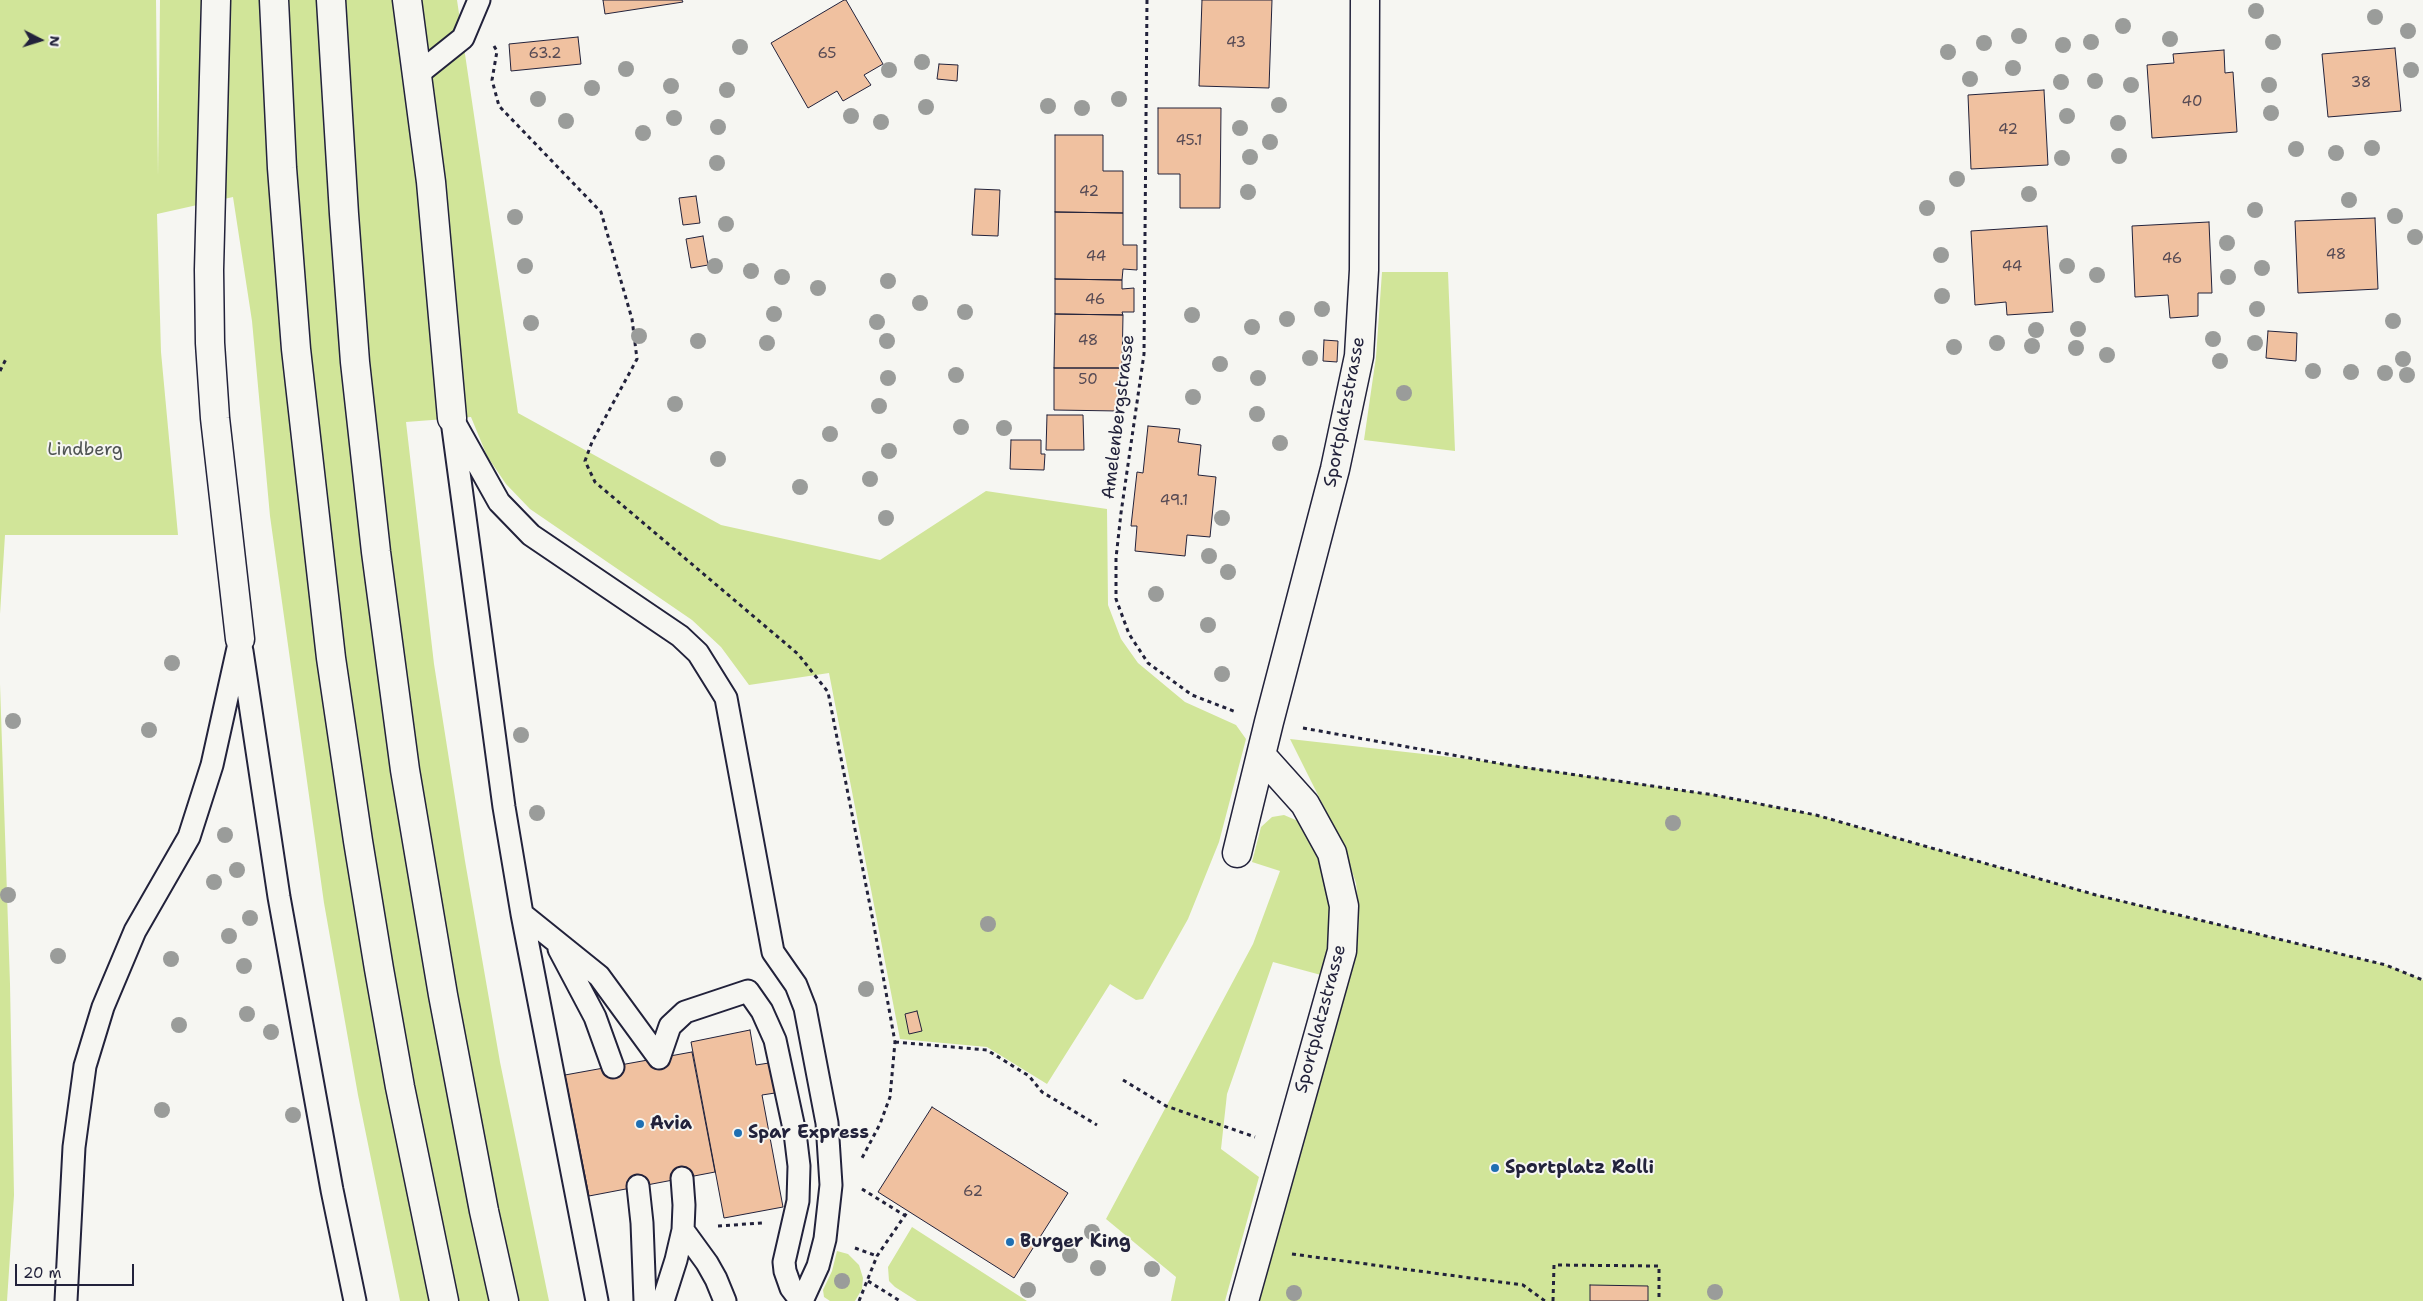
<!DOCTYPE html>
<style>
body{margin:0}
#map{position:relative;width:2423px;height:1301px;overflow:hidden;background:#f6f6f2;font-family:"Shantell Sans",sans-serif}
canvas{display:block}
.north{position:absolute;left:15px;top:15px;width:50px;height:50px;-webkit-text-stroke:4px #f6f6f2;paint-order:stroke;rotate:95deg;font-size:14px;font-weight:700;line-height:20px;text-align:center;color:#22223b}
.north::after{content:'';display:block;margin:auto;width:18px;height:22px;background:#22223b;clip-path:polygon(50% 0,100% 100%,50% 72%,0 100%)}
.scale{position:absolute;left:15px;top:1264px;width:119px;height:22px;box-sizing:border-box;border:2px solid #22223b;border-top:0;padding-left:6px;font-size:15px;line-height:18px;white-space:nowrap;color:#22223b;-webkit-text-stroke:4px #f6f6f2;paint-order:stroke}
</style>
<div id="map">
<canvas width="2423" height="1301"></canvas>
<div class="north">N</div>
<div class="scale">20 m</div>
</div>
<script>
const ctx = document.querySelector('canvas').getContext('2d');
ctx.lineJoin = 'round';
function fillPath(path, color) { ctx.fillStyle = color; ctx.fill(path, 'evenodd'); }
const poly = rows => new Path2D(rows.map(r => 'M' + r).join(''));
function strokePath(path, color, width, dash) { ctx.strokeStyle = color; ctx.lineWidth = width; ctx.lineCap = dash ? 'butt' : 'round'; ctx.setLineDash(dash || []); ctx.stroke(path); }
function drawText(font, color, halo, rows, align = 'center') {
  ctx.font = font + ' "Shantell Sans",sans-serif'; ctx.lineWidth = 4; ctx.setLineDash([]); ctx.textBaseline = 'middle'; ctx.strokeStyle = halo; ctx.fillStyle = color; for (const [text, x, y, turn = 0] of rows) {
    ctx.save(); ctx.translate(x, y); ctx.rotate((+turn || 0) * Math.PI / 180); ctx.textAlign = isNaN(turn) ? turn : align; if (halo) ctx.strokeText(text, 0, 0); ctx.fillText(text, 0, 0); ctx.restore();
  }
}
fillPath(poly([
 [0,0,156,0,158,176,160,0,457,0,518,413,721,525,880,560,986,491,1107,509,1108,605,1121,639,1138,663,1185,702,1236,725,1246,739,1219,842,1188,919,1143,999,1136,1000,1110,984,1047,1084,987,1047,900,1039,829,673,749,685,721,647,692,620,530,509,506,484,487,456,471,417,406,422,434,664,465,861,500,1062,549,1301,400,1301,358,1095,324,903,270,516,252,321,233,197,157,214,161,352,178,535,5,535,0,614],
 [1382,272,1448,272,1455,451,1364,440,1376,357],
 [0,684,10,984,14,1195,7,1301,0,1301],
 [1290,739,1477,760,1714,795,1816,815,2096,895,2386,965,2423,980,2423,1301,1244,1301,1353,958,1358,936,1359,913,1356,883,1342,843],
 [1284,815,1298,821,1304,828,1327,877,1331,895,1331,931,1327,951,1321,975,1273,962,1227,1094,1221,1149,1259,1177,1225,1301,1171,1301,1176,1277,1106,1219,1253,944,1280,871,1252,862,1261,827,1272,817],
 [912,1227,1027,1301,917,1301,895,1287,889,1281,888,1267],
 [837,1251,848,1254,859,1265,863,1278,862,1289,855,1301,830,1301,824,1297,823,1290,832,1271]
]), '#d1e599');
const building = poly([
 [603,0,682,0,683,2,605,14,603,0],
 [844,0,846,0,883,64,864,75,871,85,843,101,837,91,808,108,771,43,844,0],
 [1202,0,1272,0,1269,88,1199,86,1202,0],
 [578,37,581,64,511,71,509,44,578,37],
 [2395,48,2401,111,2328,117,2322,54,2395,48],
 [2224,50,2225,73,2233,72,2237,132,2152,138,2147,65,2174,63,2173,54,2224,50],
 [939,64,958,65,957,81,937,79,939,64],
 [2044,90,2048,165,1971,169,1968,95,2044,90],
 [1158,108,1221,108,1220,208,1180,208,1180,174,1158,174,1158,108],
 [1055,135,1103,135,1103,171,1123,171,1123,213,1055,212,1055,135],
 [975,189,1000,190,998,236,972,235,975,189],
 [696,196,700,223,683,225,679,198,696,196],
 [1055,212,1123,213,1123,245,1137,245,1137,270,1123,269,1122,280,1055,279,1055,212],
 [2375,218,2378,289,2298,293,2295,221,2375,218],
 [2209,222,2212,293,2198,293,2198,316,2170,318,2168,295,2135,297,2132,226,2209,222],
 [2047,226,2053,312,2007,315,2006,302,1975,305,1971,231,2047,226],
 [703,236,708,265,691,268,686,239,703,236],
 [1055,279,1122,280,1122,289,1134,288,1134,312,1122,312,1123,315,1055,314,1055,279],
 [1055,314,1123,315,1122,368,1054,368,1055,314],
 [2268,331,2297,333,2296,361,2266,358,2268,331],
 [1324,340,1338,341,1337,362,1323,361,1324,340],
 [1054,368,1122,368,1119,411,1054,410,1054,368],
 [1047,415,1083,415,1084,450,1046,450,1047,415],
 [1148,426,1180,429,1178,442,1201,445,1198,475,1216,477,1210,537,1187,535,1185,556,1135,551,1137,526,1131,526,1137,472,1143,473,1148,426],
 [1011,440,1041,440,1041,454,1045,454,1044,470,1010,469,1011,440],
 [917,1011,922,1031,909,1034,905,1014,917,1011],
 [750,1030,756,1065,769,1063,775,1093,762,1095,783,1207,724,1218,691,1042,750,1030],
 [692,1052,715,1172,589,1196,565,1075,692,1052],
 [932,1107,1068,1193,1014,1278,878,1192,932,1107],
 [1590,1285,1648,1286,1648,1301,1590,1301,1590,1285]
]);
fillPath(building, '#f0c1a0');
strokePath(building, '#22223b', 1);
const service = poly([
 [418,74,463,38,479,0],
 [452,418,499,502,531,535,680,636,698,653,726,698,773,952,796,985,805,1008,827,1123,831,1185,825,1239,818,1266,802,1301],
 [453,428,504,807,522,914,597,1301],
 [242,651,279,897,332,1190,355,1301],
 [522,914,599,976,659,1058],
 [559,949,595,1017,613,1067],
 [659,1058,670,1026,685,1012,748,991,762,1011,775,1040,795,1133,799,1166,798,1201,784,1262,785,1271,791,1288,801,1301],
 [638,1186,642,1223,645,1301],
 [683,1230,707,1263,716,1279,725,1301],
 [66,1301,74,1147,85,1066,103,1007,135,931,189,837,212,765,240,639],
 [663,1301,676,1260,683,1230,684,1205,682,1178]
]);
const minor = poly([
 [1237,853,1269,722,1335,469,1359,356,1364,270,1365,0],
 [1244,1301,1342,951,1344,906,1332,853,1305,804,1261,755]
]);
const motorway = poly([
 [216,0,209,270,210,343,215,418,240,639],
 [274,0,282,168,296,349,331,658,358,841,379,969,400,1087,444,1301],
 [331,0,344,214,355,362,376,552,405,770,443,995,484,1211,504,1301],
 [407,0,431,182,452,418]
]);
strokePath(service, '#22223b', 25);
strokePath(minor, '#22223b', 31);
strokePath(motorway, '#22223b', 31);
strokePath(poly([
 [1147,0,1144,354,1121,513,1116,558,1116,599,1129,634,1148,663,1192,695,1236,712],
 [494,46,497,51,492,80,499,106,601,212,632,319,637,359,592,442,585,461,595,482,798,654,828,692,874,926,895,1042,890,1097,880,1124,862,1158],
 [0,371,7,357],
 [1303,728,1508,765,1714,795,1816,815,2096,895,2386,965,2423,980],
 [895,1042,987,1050,1029,1076,1042,1092,1097,1125],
 [1123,1080,1166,1106,1255,1137],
 [862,1189,904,1215],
 [718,1226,762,1223],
 [855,1248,877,1256],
 [1292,1254,1523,1285,1545,1301],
 [868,1281,900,1301],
 [859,1301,877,1256,908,1211],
 [1553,1301,1554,1265,1659,1266,1659,1301]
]), '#22223b', 3, [4, 4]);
strokePath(service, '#f6f6f2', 21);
strokePath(minor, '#f6f6f2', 28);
strokePath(motorway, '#f6f6f2', 28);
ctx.fillStyle = '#9a9c9a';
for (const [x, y] of [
 [2256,11],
 [2375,17],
 [2123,26],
 [2408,31],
 [2019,36],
 [2170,39],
 [2091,42],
 [2273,42],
 [1984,43],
 [2063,45],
 [740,47],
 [1948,52],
 [922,62],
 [2013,68],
 [626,69],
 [889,70],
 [2411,70],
 [1970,79],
 [2095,81],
 [2061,82],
 [2131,85],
 [2269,85],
 [671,86],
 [592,88],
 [727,90],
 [538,99],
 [1119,99],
 [1279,105],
 [1048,106],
 [926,107],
 [1082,108],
 [2271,113],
 [851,116],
 [2067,116],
 [674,118],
 [566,121],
 [881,122],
 [2118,123],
 [718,127],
 [1240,128],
 [643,133],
 [1270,142],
 [2372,148],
 [2296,149],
 [2336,153],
 [2119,156],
 [1250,157],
 [2062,158],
 [717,163],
 [1957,179],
 [1248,192],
 [2029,194],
 [2349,200],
 [1927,208],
 [2255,210],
 [2395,216],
 [515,217],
 [726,224],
 [2415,237],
 [2227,243],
 [1941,255],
 [525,266],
 [715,266],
 [2067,266],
 [2262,268],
 [751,271],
 [2097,275],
 [782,277],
 [2228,277],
 [888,281],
 [818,288],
 [1942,296],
 [920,303],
 [1322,309],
 [2257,309],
 [965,312],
 [774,314],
 [1192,315],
 [1287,319],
 [2393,321],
 [877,322],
 [531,323],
 [1252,327],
 [2078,329],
 [2036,330],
 [639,336],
 [2213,339],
 [698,341],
 [887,341],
 [767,343],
 [1997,343],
 [2255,343],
 [2032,346],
 [1954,347],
 [2076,348],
 [2107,355],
 [1310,358],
 [2403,359],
 [2220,361],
 [1220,364],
 [2313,371],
 [2351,372],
 [2385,373],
 [956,375],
 [2407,375],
 [888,378],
 [1258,378],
 [1404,393],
 [1193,397],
 [675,404],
 [879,406],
 [1257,414],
 [961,427],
 [1004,428],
 [830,434],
 [1280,443],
 [889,451],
 [718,459],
 [870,479],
 [800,487],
 [886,518],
 [1222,518],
 [1209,556],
 [1228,572],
 [1156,594],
 [1208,625],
 [172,663],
 [1222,674],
 [13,721],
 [149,730],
 [521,735],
 [537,813],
 [1673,823],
 [225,835],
 [237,870],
 [214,882],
 [8,895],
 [250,918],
 [988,924],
 [229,936],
 [58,956],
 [171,959],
 [244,966],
 [866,989],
 [247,1014],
 [179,1025],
 [271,1032],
 [162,1110],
 [293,1115],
 [1092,1232],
 [1070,1255],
 [1098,1268],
 [1152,1269],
 [842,1281],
 [1028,1290],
 [1715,1292],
 [1294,1293]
]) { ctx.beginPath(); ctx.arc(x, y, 8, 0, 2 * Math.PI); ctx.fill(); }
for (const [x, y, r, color] of [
 [640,1124,5,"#1f6fb2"],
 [738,1133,5,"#1f6fb2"],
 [1495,1168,5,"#1f6fb2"],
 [1010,1242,5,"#1f6fb2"]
]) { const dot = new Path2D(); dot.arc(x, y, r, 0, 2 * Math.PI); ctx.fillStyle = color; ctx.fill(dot); strokePath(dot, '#f6f6f2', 2); }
drawText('15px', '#564a54', null, [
 ["43",1236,43],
 ["63.2",545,54],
 ["65",827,54],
 ["38",2361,83],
 ["40",2192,102],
 ["42",2008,130],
 ["45.1",1189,141],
 ["42",1089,192],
 ["48",2336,255],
 ["44",1096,257],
 ["46",2172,259],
 ["44",2012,267],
 ["46",1095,300],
 ["48",1088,341],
 ["50",1088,380],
 ["49.1",1174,501],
 ["62",973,1192]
]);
drawText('18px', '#22223b', '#f6f6f2', [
 ["Sportplatzstrasse",1345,412,-79],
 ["Amelenbergstrasse",1119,417,-83],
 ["Sportplatzstrasse",1321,1019,-75]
]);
drawText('18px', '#4e5352', '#f6f6f2', [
 ["Lindberg",85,450]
]);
drawText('bold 18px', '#22223b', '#f6f6f2', [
 ["Avia",650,1124],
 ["Spar Express",748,1133],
 ["Sportplatz Rolli",1505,1168],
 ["Burger King",1020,1242]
], 'left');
</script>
